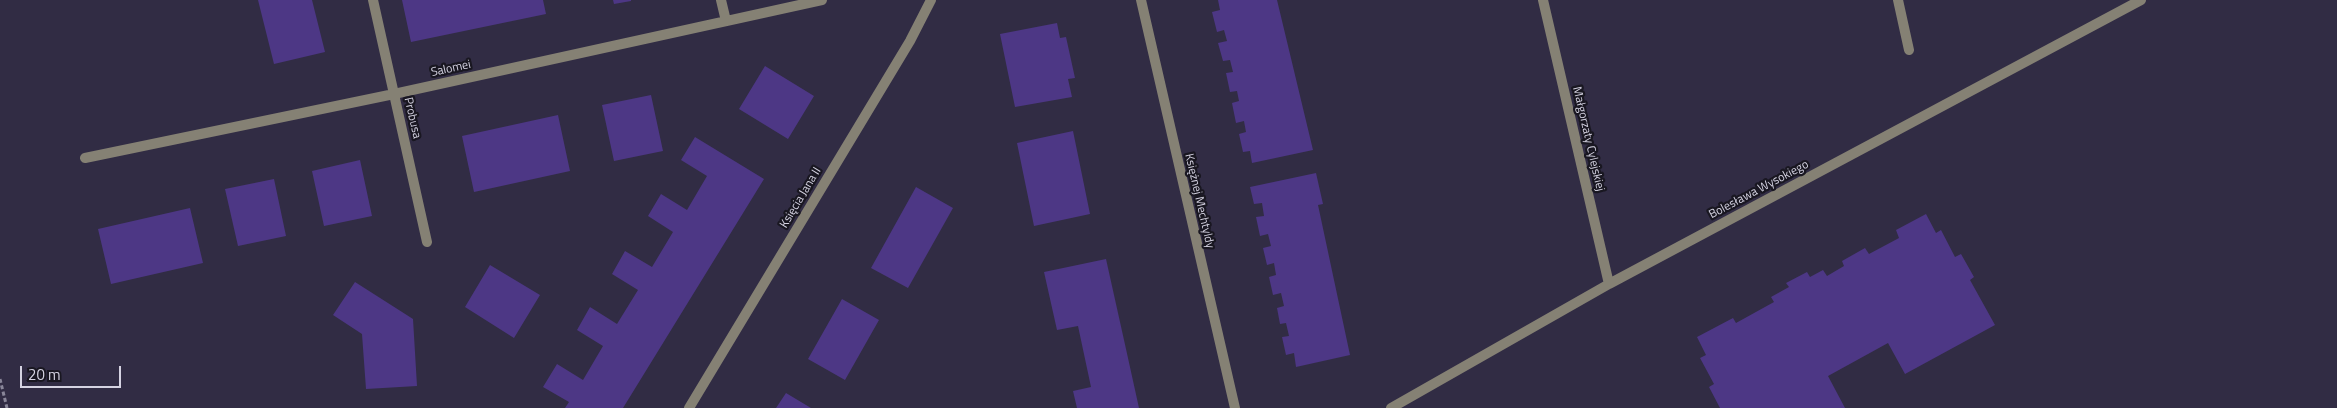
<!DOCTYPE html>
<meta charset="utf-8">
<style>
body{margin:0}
#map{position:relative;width:2337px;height:408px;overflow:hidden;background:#312c44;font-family:"Titillium Web",sans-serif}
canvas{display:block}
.scale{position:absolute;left:20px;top:366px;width:101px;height:22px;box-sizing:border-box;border:2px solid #d5d3e2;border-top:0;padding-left:6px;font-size:15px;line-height:18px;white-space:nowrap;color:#d5d3e2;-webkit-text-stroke:4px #191721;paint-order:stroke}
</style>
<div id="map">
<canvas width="2337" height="408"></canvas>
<div class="scale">20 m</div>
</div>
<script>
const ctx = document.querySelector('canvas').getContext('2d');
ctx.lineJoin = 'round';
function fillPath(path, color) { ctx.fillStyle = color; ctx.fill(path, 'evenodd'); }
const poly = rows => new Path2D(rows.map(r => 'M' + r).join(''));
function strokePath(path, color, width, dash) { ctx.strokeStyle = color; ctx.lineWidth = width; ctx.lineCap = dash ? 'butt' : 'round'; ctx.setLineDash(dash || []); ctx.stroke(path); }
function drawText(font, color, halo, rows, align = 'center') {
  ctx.font = font + ' "Titillium Web",sans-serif'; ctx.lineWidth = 4.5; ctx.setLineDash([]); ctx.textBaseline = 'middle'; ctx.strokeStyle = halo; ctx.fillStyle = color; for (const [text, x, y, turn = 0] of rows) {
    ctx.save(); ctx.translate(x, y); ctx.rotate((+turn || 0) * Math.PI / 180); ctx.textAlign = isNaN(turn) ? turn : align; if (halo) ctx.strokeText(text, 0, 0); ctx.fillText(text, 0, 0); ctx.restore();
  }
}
fillPath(poly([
 [258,0,312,0,325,52,274,64],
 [402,0,543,0,546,14,411,42],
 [613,0,631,0,631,1,614,4],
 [1218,0,1277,0,1313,150,1252,163,1250,151,1243,152,1239,134,1246,132,1244,121,1236,123,1232,103,1239,101,1237,91,1230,92,1226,73,1233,72,1230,60,1223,61,1218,43,1227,41,1224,30,1217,32,1212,12,1220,10],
 [1057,23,1060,38,1066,37,1075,78,1068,79,1072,97,1015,107,1000,34],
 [765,66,814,96,788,139,739,109],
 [651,95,663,151,614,161,602,105],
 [558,115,570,171,474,192,462,136],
 [1073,131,1090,214,1034,226,1017,143],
 [695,137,764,179,623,408,565,408,569,402,543,387,557,364,583,380,603,346,577,330,590,307,617,324,638,290,612,274,625,251,652,267,673,232,648,216,661,194,687,210,707,176,681,160],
 [360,160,372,216,324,226,312,171],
 [1316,173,1323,204,1318,205,1350,355,1296,367,1294,353,1286,355,1282,337,1289,336,1286,323,1280,324,1277,308,1284,306,1281,293,1273,295,1269,277,1276,275,1274,263,1267,265,1263,248,1271,246,1268,234,1260,236,1256,217,1264,216,1262,203,1254,204,1250,187],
 [274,179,286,236,238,246,225,189],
 [916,187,953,208,908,288,871,268],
 [190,208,203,263,111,284,98,229],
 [1926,214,1936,233,1941,230,1955,257,1961,254,1974,277,1970,280,1995,325,1905,374,1888,343,1828,376,1845,408,1720,408,1709,387,1714,384,1700,358,1706,355,1697,337,1733,318,1736,323,1774,302,1771,297,1789,287,1786,283,1807,272,1810,277,1823,270,1827,276,1844,266,1842,261,1865,248,1869,254,1899,238,1896,230],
 [1106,259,1126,349,1139,408,1077,408,1073,391,1091,387,1078,326,1057,330,1044,272],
 [490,265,540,295,514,338,465,307],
 [355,282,413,319,417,386,366,389,362,334,333,315],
 [842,299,879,320,845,380,808,359],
 [786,393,811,408,776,408]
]), '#4d3785');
strokePath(poly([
 [0,379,7,408]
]), '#898699', 3, [4, 2.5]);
strokePath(poly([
 [1898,0,1909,50]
]), '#858174', 10);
strokePath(poly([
 [373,0,427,242],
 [721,0,726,21],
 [1141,0,1235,408],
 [1543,0,1609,284],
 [85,158,394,94,822,0],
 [689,408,910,41,931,0],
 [1391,408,1609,284,2141,0]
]), '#858174', 10);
drawText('12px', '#d5d3e2', '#191721', [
 ["Salomei",451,69,-12],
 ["Probusa",412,118,77],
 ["Małgorzaty Cylejskiej",1588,139,77],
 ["Bolesława Wysokiego",1759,190,-28],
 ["Księcia Jana II",801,198,-59],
 ["Księżnej Mechtyldy",1199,201,77]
]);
</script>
